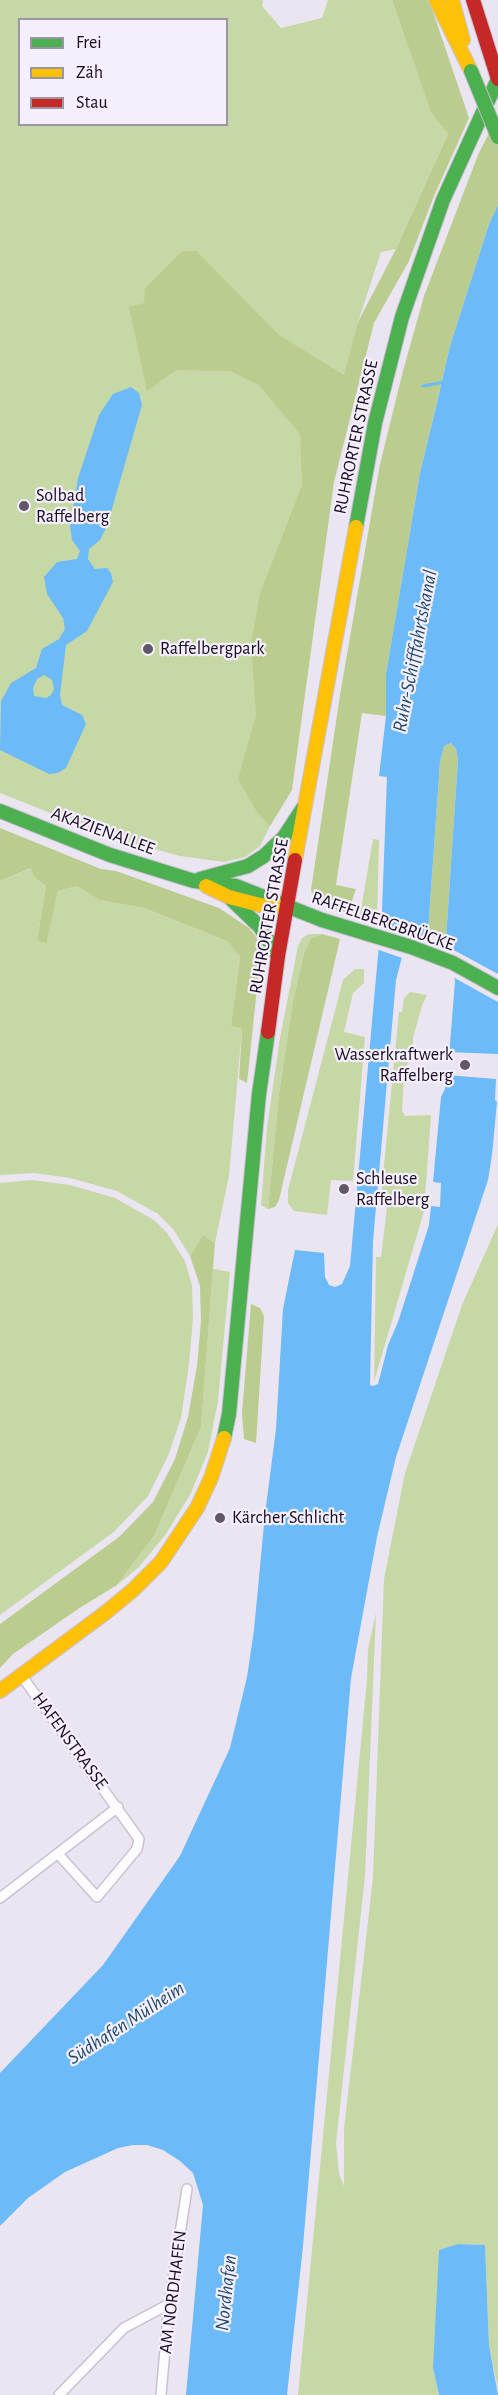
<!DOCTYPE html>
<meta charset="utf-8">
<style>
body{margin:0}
#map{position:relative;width:498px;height:2395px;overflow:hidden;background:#eae5f1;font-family:"Alegreya Sans",sans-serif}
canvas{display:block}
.legend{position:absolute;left:18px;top:18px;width:210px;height:108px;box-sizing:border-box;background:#f4effb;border:2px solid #9b94a3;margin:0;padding:8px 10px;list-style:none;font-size:18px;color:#160b20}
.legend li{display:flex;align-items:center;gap:12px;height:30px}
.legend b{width:30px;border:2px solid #9b94a3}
</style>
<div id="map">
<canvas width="498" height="2395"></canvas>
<ul class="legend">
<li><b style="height:8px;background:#4caf50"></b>Frei</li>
<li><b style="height:8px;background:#ffc107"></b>Zäh</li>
<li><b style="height:8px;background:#c62828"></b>Stau</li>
</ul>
</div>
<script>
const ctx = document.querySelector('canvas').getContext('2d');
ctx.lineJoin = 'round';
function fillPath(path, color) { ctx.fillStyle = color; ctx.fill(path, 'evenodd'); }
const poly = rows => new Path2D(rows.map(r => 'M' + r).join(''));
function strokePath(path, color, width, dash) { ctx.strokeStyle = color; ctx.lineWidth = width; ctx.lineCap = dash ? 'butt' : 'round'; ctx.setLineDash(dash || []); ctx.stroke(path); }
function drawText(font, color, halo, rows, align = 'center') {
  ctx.font = font + ' "Alegreya Sans",sans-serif'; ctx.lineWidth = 4.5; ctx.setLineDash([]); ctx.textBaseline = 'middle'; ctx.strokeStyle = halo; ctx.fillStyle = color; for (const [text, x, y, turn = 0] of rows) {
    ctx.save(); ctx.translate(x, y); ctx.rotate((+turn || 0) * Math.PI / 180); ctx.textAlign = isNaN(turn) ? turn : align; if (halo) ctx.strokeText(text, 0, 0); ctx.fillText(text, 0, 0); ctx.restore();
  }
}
fillPath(poly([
 [0,0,263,0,262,6,281,28,322,18,328,0,392,0,431,111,448,134,396,249,381,252,358,322,318,504,270,826,260,846,245,857,224,862,180,856,113,838,0,793],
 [20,20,226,20,226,124,20,124],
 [373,839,379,840,377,918,360,915],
 [32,868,34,877,46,886,37,939,45,944,58,891,77,886,99,900,144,908,227,941,240,955,231,1026,242,1029,229,1176,215,1243,203,1235,190,1256,173,1229,158,1214,117,1191,70,1178,34,1173,0,1175,0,881],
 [309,934,322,934,311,938,304,953,293,1001,279,1093,268,1209,261,1205,267,1127,280,1038,298,946,302,938],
 [355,969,364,969,364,983,353,993,344,1032,365,1037,353,1181,331,1180,327,1215,294,1211,288,1203,288,1190,343,980],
 [410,992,427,995,422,1006,413,1038,413,1048,404,1075,402,1111,405,1116,431,1115,424,1211,374,1382,376,1257,381,1257,388,1199,382,1198,382,1186,399,1012,402,1012,404,998],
 [32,1180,70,1185,115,1198,154,1220,167,1233,185,1261,192,1286,193,1319,189,1364,181,1418,168,1456,148,1496,115,1531,0,1615,0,1183],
 [498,1224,498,2389,489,2345,485,2245,459,2244,433,2368,439,2395,298,2395,367,1680,368,1649,376,1613,365,1876,336,2143,339,2174,344,2186,344,2129,373,1878,384,1579,405,1473,462,1305],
 [213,1269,230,1272,218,1401,208,1452,191,1493,166,1534,139,1567,117,1585,154,1536,201,1427]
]), '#c7d8a7');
fillPath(poly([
 [392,0,429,0,469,118,434,196,409,261,374,323,334,482,292,790,270,826,257,812,238,779,256,715,251,643,260,594,302,485,300,434,259,385,230,371,176,370,147,391,129,307,144,303,145,288,182,251,196,251,279,335,344,375,358,322,396,249,448,134,431,112],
 [498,115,498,205,489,224,450,346,420,473,386,674,386,716,362,713,336,885,356,889,348,913,319,904,313,897,311,890,340,695,380,464,403,371,424,296,478,155],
 [451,743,456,749,458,759,446,939,428,932,440,762,444,746],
 [0,828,101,869,116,871,219,908,249,928,257,938,261,951,247,1083,239,1079,242,1029,231,1026,240,956,227,941,144,908,99,900,77,886,58,891,46,944,37,940,46,886,34,877,31,868,0,881],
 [322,934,340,939,279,1200,275,1207,268,1209,279,1093,293,1001,304,953,311,938],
 [203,1235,215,1243,201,1427,154,1536,117,1585,78,1609,13,1654,0,1668,0,1624,119,1537,153,1502,175,1459,188,1417,197,1366,201,1321,200,1286,190,1256],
 [251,1304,260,1308,264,1316,256,1443,244,1439,242,1413]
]), '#bacd8f');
fillPath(poly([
 [498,205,498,1054,447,1052,450,1044,455,981,446,939,458,759,456,749,451,743,444,746,440,762,428,932,421,937,402,957,396,980,373,1241,370,1385,373,1386,378,1384,388,1345,398,1322,429,1225,431,1206,440,1207,441,1183,433,1182,441,1097,445,1089,446,1075,496,1079,495,1100,497,1102,492,1155,488,1180,396,1457,377,1537,351,1678,303,2246,287,2395,186,2395,203,2205,193,2173,180,2161,163,2150,147,2145,133,2145,118,2148,65,2172,28,2198,0,2226,0,2073,103,1965,180,1856,230,1748,247,1677,254,1630,265,1514,276,1429,283,1309,295,1250,324,1253,325,1277,329,1285,335,1287,342,1284,350,1266,382,911,387,777,379,776,386,716,386,674,420,473,438,398,450,346,489,224],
 [131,387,139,393,142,405,107,526,100,540,89,549,88,559,95,569,107,568,111,573,113,582,87,631,66,645,60,695,62,705,82,715,86,724,66,768,58,773,49,774,0,750,1,701,11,683,36,668,42,649,59,639,65,629,63,618,47,594,44,577,57,562,77,559,80,551,72,540,70,526,78,478,99,415,113,394],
 [44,675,52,680,54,689,51,695,46,698,34,696,33,688,37,679],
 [458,2244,485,2245,489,2345,498,2395,439,2395,433,2368,439,2250]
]), '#6cbaf8');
fillPath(poly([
 [378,923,420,937,428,932,431,933,405,959,376,949],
 [443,938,446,939,450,948,498,974,498,1002,451,976]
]), '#eae5f1');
strokePath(poly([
 [423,386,445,382]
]), '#6cbaf8', 3);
const street = poly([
 [21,1675,139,1839,137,1849,97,1897,58,1854],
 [0,1898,118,1807],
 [59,2395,124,2328,169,2304],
 [161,2395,169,2304,187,2189]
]);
const fast = poly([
 [356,527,375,423,402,317,443,200,498,79],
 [0,811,110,855,194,881,236,886,322,920,411,947,453,963,498,988],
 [200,879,248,866,264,856,284,837,303,808],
 [231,899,260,927,278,956],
 [224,1438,229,1414,259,1094,268,1032]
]);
const slow = poly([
 [436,0,471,71],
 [452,0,463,40],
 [295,860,356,527],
 [206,886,229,897,260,905,282,907],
 [0,1691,105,1613,133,1590,161,1562,197,1508,211,1478,224,1438]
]);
const jam = poly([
 [473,0,498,79],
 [268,1032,278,956,295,860]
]);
strokePath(street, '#c8c1d1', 12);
strokePath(fast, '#c8c1d1', 16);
strokePath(slow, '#c8c1d1', 16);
strokePath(jam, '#c8c1d1', 16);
strokePath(street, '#fcfbfd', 9);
strokePath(fast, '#4caf50', 14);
strokePath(slow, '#ffc107', 14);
strokePath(jam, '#c62828', 14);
const fastBridge = poly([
 [471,71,498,137]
]);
strokePath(fastBridge, '#c5c0c9', 16, []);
strokePath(fastBridge, '#4caf50', 14);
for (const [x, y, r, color] of [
 [24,506,6,"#605769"],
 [148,649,6,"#605769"],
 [465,1065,6,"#605769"],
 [344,1189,6,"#605769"],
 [220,1518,6,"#605769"]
]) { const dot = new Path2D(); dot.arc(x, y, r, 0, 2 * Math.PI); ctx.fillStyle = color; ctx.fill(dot); strokePath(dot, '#f4effb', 2); }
drawText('18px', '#160b20', '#f4effb', [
 ["RUHRORTER STRASSE",356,437,-78],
 ["AKAZIENALLEE",103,831,20],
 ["RUHRORTER STRASSE",269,916,-80],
 ["RAFFELBERGBRÜCKE",383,921,19],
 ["HAFENSTRASSE",70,1741,54],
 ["AM NORDHAFEN",173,2292,-83]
]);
drawText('18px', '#160b20', '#f4effb', [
 ["Solbad",36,496],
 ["Raffelberg",36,517],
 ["Raffelbergpark",160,649],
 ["Wasserkraftwerk",453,1055,"right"],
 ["Raffelberg",453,1076,"right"],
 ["Schleuse",356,1179],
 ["Raffelberg",356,1200],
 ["Kärcher Schlicht",232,1518]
], 'left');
drawText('italic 20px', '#1d486a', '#f4effb', [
 ["Ruhr-Schifffahrtskanal",415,651,-79],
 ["Südhafen Mülheim",126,2023,-33],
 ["Nordhafen",226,2293,-84]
]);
</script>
